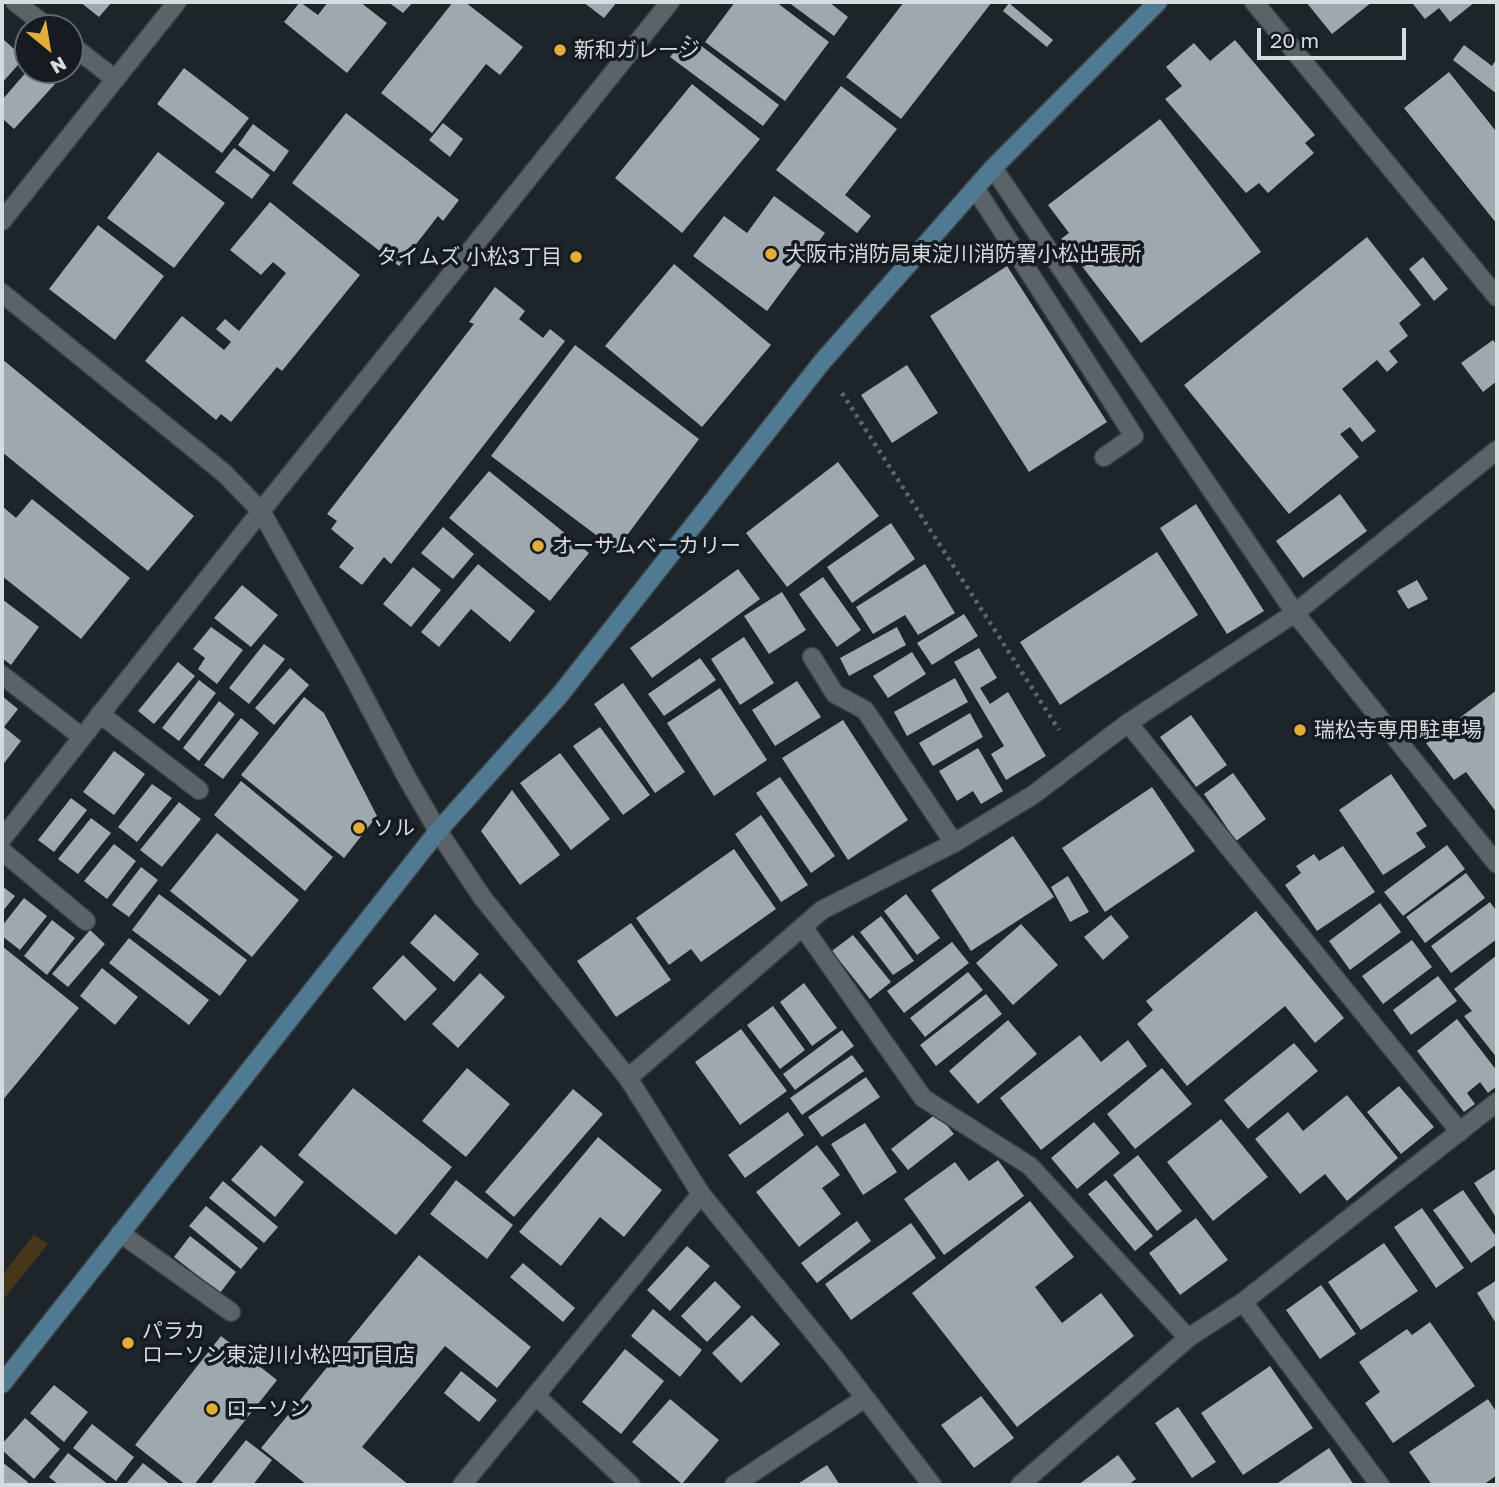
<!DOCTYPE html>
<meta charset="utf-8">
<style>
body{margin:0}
#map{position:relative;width:1499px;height:1487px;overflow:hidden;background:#1e252a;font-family:"Golos Text",sans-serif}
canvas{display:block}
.frame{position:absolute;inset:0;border:4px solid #d6dbde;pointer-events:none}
.north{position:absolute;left:14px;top:14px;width:70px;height:70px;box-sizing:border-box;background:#151b20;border:2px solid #62686c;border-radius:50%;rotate:150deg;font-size:19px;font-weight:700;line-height:28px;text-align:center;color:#d6dbde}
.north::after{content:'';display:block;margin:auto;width:24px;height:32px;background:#e6ad36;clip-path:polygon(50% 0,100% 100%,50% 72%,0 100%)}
.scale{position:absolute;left:1257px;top:28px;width:149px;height:32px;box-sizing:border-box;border:4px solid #d6dbde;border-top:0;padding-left:9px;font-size:21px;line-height:24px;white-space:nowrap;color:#d6dbde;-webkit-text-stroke:5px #151b20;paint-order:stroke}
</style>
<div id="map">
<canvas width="1499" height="1487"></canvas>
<div class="frame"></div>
<div class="north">N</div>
<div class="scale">20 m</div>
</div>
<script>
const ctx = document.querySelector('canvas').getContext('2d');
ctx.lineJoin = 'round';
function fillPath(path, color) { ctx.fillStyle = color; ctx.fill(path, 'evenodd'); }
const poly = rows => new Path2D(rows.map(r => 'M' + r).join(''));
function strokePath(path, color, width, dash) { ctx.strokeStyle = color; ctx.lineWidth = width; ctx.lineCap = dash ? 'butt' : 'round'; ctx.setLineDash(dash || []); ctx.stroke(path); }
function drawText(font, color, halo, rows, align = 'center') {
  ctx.font = font + ' "Golos Text","Noto Sans JP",sans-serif'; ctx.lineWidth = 7; ctx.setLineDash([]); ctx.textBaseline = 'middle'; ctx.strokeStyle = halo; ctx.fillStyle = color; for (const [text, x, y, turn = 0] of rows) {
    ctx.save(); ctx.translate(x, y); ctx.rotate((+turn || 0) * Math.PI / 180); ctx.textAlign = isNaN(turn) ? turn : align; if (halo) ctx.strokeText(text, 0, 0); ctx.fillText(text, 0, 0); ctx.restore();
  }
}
fillPath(poly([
 [34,1235,48,1244,2,1301,2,1275]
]), '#473617');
fillPath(poly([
 [80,2,112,2,99,17],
 [300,2,318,15,328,2,360,2,387,23,347,73,284,22],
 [388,2,413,2,403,13],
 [453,2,465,2,523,47,500,75,486,64,432,133,381,93],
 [583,2,617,2,604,18],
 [735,2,776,2,829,42,785,101,705,42],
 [788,2,829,2,848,17,834,36],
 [904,2,992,2,901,119,846,77],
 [1306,2,1372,2,1332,34],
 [1416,2,1475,2,1450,22,1439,8,1425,19,1413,4],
 [1009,3,1053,40,1047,47,1003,11],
 [687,35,779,105,763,126,670,57],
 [3,39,24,58,2,83,2,40],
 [1235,40,1315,135,1305,143,1314,153,1268,193,1259,183,1246,193,1165,99,1182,86,1166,67,1194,43,1210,61],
 [1464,45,1492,66,1497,58,1497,94,1453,60],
 [184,68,249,118,222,153,157,104],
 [28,70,39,70,55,84,14,129,2,118,2,100],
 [1449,72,1495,130,1497,128,1497,224,1404,108],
 [692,84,760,139,682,233,615,178],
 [841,86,897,129,845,195,871,216,857,233,776,170],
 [346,113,459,200,443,221,438,216,399,266,292,183],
 [1160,119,1261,252,1141,343,1061,239,1069,233,1048,205],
 [443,123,463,139,450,157,429,140],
 [253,124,289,151,274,172,238,145],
 [234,148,270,175,252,199,215,172],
 [158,152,225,203,174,268,107,218],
 [774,196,825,233,767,311,693,256,724,216,747,233],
 [270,202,360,275,282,371,277,367,231,422,221,414,216,420,145,361,182,316,224,350,231,342,216,329,225,319,239,331,286,273,273,262,261,275,230,250],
 [98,225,164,276,115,340,49,289],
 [1367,237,1421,305,1399,323,1408,336,1389,351,1398,362,1387,372,1377,360,1342,389,1376,431,1362,442,1350,427,1340,434,1359,457,1289,514,1184,385],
 [1423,257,1448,289,1434,301,1409,269],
 [674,264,771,345,702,427,605,346],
 [1007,266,1107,422,1029,472,930,316],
 [495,287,525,311,519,319,543,338,550,329,565,341,391,564,384,557,362,585,339,567,354,548,331,529,337,521,327,514,474,324,469,322],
 [1493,340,1497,346,1497,381,1483,392,1461,363],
 [575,345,699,439,616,550,491,456],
 [2,359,194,516,148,571,2,452],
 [907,365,938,413,892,443,861,395],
 [838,462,879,516,787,587,746,533],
 [489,471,589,553,550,601,449,518],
 [1340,494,1367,531,1303,578,1276,541],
 [32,499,130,578,81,639,2,576,2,506,16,518],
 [1196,504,1264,611,1227,634,1160,528],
 [891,523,915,559,852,603,827,567],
 [443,527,474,554,453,579,421,553],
 [1157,552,1198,615,1060,705,1020,642],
 [478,564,535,611,510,642,471,609,439,647,421,632],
 [925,564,955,613,918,635,905,615,873,634,856,607],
 [413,567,441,590,411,627,383,604],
 [738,569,760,599,652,678,630,648],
 [823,577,861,630,837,647,799,594],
 [1417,580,1428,599,1408,609,1397,591],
 [242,585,278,615,251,647,214,618],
 [782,592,806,630,769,654,744,616],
 [2,599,39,627,11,665,2,658],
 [964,614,978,636,932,665,917,643],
 [211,627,243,650,217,684,198,669,205,658,193,649],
 [897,627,906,645,849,676,840,658],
 [744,637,774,683,740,705,711,659],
 [264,644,285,659,249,704,229,688],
 [979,648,997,678,980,688,990,704,1008,692,1046,756,1006,780,991,754,1004,746,954,662],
 [912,652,926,674,888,698,873,676],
 [700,658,716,680,664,716,648,694],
 [178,662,195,676,154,724,138,711],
 [290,668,309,685,274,725,255,708],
 [955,678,968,702,907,736,894,712],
 [199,680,216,693,179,741,162,728],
 [797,681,821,717,775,746,752,710],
 [623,683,685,772,655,793,594,704],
 [720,688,767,760,714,796,667,723],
 [1497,690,1497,813,1466,772,1454,780,1426,743],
 [2,696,18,709,4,727,21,741,2,766],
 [304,697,324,713,377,816,344,858,241,775],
 [219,701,235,714,199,761,183,748],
 [970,713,983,737,933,766,919,743],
 [1191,715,1227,765,1196,787,1160,737],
 [241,718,259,733,223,779,204,765],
 [843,720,908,820,848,860,782,758],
 [600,727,650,795,623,815,573,746],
 [978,748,1003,791,981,804,973,791,957,801,939,771],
 [114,751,145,774,114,815,83,792],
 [560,753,610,819,571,850,520,783],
 [1233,773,1266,819,1236,841,1204,794],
 [1391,774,1427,826,1416,833,1426,847,1383,875,1339,810],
 [780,777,835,856,811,873,756,793],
 [241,781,333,857,305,891,214,815],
 [152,784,172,798,137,842,118,827],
 [1152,787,1195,851,1105,912,1062,848],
 [512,790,560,855,520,885,481,831],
 [71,798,87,810,54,852,38,840],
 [179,802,201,819,162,867,140,850],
 [761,815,808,885,781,902,735,834],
 [91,818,111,833,78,874,58,859],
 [217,833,299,900,252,957,170,891],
 [1013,836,1054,897,971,951,931,890],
 [114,844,136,861,107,899,84,881],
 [1447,845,1465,869,1403,916,1384,892],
 [1343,846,1375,892,1317,931,1285,885,1301,873,1296,866,1314,854,1319,861],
 [734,849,776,909,701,962,691,949,669,965,636,918],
 [141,867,158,880,129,917,112,905],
 [1466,873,1485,898,1425,943,1406,917],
 [1068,876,1089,912,1070,922,1051,887],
 [2,886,15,896,2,912],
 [159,894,247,960,220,996,132,930],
 [906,894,940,938,917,955,884,911],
 [24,898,47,916,20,950,2,936,2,926],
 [1490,902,1497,912,1497,939,1451,973,1431,946],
 [1380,903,1401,932,1350,970,1329,941],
 [1256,911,1344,1018,1315,1043,1285,1006,1187,1086,1137,1024,1153,1010,1146,1001],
 [435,914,479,954,454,982,410,943],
 [1111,915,1129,937,1103,960,1084,937],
 [881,916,914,961,893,975,860,932],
 [52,920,75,938,47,975,24,956],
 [631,923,671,980,616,1017,577,961],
 [1021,924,1058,965,1013,1005,976,963],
 [90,930,105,944,68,987,52,974],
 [853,935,891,982,870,999,832,951],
 [129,938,209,1000,189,1025,109,963],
 [1412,940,1432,967,1383,1004,1362,976],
 [952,942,969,963,904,1013,887,991],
 [2,946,79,1008,2,1101],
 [403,955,437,989,405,1021,372,988],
 [1497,955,1497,1058,1464,1016,1472,1011,1454,989],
 [102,968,138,997,115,1025,80,996],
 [968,972,983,990,925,1037,910,1018],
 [480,973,505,997,458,1048,432,1024],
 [1438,976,1457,1001,1411,1035,1393,1010],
 [804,983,837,1028,812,1046,780,1002],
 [986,994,1002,1014,936,1066,920,1045],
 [773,1006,805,1050,780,1069,747,1025],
 [1457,1019,1497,1071,1497,1086,1488,1093,1480,1082,1467,1093,1475,1104,1464,1112,1417,1051],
 [1008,1020,1037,1054,978,1104,949,1071],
 [741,1029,787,1091,740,1125,695,1062],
 [842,1030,854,1046,795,1090,783,1074],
 [1080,1035,1101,1062,1128,1040,1147,1066,1041,1150,1000,1098],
 [1294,1043,1318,1071,1248,1129,1224,1100],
 [852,1055,864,1071,802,1115,790,1098],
 [467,1068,510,1104,466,1157,422,1121],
 [1162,1068,1192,1104,1135,1149,1107,1114],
 [866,1077,880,1097,822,1137,808,1117],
 [1399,1086,1434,1127,1401,1154,1367,1112],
 [353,1088,452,1167,396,1235,298,1155],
 [573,1089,603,1114,514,1217,485,1192],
 [1347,1095,1398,1158,1347,1201,1325,1174,1300,1194,1255,1139,1288,1112,1303,1131],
 [788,1112,804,1135,745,1178,728,1155],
 [937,1113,954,1134,908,1170,891,1149],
 [1221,1119,1268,1177,1213,1221,1167,1162],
 [1094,1122,1120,1153,1077,1189,1051,1158],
 [865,1123,897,1172,863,1195,831,1144],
 [598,1137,662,1190,624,1237,600,1217,561,1266,519,1232],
 [261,1145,304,1182,275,1217,231,1180],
 [817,1145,840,1175,822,1188,841,1214,799,1247,756,1192],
 [1138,1155,1182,1211,1157,1231,1113,1175],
 [998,1160,1024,1196,944,1255,904,1199,955,1162,969,1181],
 [1497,1168,1497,1219,1474,1183],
 [456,1180,513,1225,487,1259,430,1214],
 [1106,1180,1153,1236,1135,1251,1088,1194],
 [223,1181,278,1227,264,1243,209,1198],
 [1463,1190,1497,1238,1497,1244,1471,1263,1433,1210],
 [1030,1201,1074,1257,1035,1287,1062,1323,1101,1293,1134,1336,1017,1427,912,1293],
 [206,1206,258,1248,241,1269,189,1226],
 [1422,1208,1464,1268,1436,1288,1394,1227],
 [1196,1218,1228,1260,1180,1295,1149,1253],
 [857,1221,871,1241,817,1283,801,1263],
 [911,1223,936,1258,851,1320,825,1284],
 [190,1236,236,1272,220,1293,174,1257],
 [1384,1243,1418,1291,1361,1330,1328,1282],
 [687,1246,710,1266,670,1311,647,1290],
 [419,1255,531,1347,497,1388,445,1346,362,1447,409,1485,307,1485,261,1448],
 [523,1263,575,1308,563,1322,510,1277],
 [1497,1280,1497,1325,1477,1293],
 [715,1281,741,1307,707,1342,681,1316],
 [1321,1285,1356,1334,1320,1359,1286,1310],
 [653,1309,702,1350,680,1377,631,1336],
 [752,1315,780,1344,741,1383,712,1353],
 [1430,1322,1475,1386,1393,1443,1365,1403,1380,1392,1359,1362,1407,1329,1412,1335],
 [221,1336,277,1380,194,1485,186,1485,135,1445],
 [625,1349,664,1381,621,1434,582,1402],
 [1270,1366,1313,1428,1243,1475,1201,1413],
 [461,1371,497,1400,479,1422,444,1393],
 [54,1385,88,1412,64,1442,30,1413],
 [981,1396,1014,1438,974,1468,941,1425],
 [670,1399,719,1440,682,1484,632,1442],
 [1488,1399,1497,1413,1497,1475,1483,1485,1432,1485,1409,1452],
 [1178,1407,1216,1462,1192,1478,1155,1423],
 [25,1418,60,1449,34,1479,2,1450,2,1444],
 [92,1424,134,1457,116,1481,73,1448],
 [246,1440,272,1460,253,1485,210,1485],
 [1329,1448,1354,1485,1275,1485],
 [68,1453,109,1485,59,1485,49,1477],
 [1118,1455,1136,1479,1128,1485,1078,1485],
 [2,1462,28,1482,26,1485,2,1485],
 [143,1463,171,1485,125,1485],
 [827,1465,840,1485,796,1485]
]), '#9fa8ae');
const lane = poly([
 [15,2,49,28],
 [70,44,115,79],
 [975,188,1134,436,1104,457],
 [812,657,835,694,865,710,954,843],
 [2,675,82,737],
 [100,714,199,790],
 [2,851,86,921],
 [120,1233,231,1312],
 [536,1396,631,1485],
 [462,1485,701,1194],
 [734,1485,865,1398]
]);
const street = poly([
 [1254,2,1497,297],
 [993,168,1295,613,1497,864],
 [2,221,177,2],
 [2,293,224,473,261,511,352,674,407,778,438,831,482,897,628,1078,701,1194,836,1360,932,1485],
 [1128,723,1460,1132],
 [2,839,261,511,670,2],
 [803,927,923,1098,1030,1166,1188,1338],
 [628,1078,822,910,954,843,1033,795,1128,723,1295,613,1497,450],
 [1243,1302,1380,1485],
 [1020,1485,1188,1338,1243,1302,1497,1102]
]);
const secondary = poly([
 [2,1384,438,831,559,696,822,362,993,168,1158,2]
]);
strokePath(lane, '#393f43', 21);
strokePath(street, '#393f43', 21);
strokePath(secondary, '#393f43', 21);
strokePath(poly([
 [842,393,1059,730]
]), '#5f666a', 4.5, [3.5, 5]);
strokePath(lane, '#5b6368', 18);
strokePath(street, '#5b6368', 18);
strokePath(secondary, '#4f7a92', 18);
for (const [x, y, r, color] of [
 [560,50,7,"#e6ad36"],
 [771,254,7,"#e6ad36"],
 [576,257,7,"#e6ad36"],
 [538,546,7,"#e6ad36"],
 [1300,730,7,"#e6ad36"],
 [359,828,7,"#e6ad36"],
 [128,1343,7,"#e6ad36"],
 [212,1409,7,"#e6ad36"]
]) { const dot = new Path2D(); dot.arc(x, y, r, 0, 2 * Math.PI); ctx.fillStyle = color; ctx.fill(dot); strokePath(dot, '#151b20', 2.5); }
drawText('21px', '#d6dbde', '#151b20', [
 ["新和ガレージ",574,50],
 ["大阪市消防局東淀川消防署小松出張所",785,254],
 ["タイムズ 小松3丁目",562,257,"right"],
 ["オーサムベーカリー",552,546],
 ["瑞松寺専用駐車場",1314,730],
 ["ソル",373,828],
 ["パラカ",142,1331],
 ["ローソン東淀川小松四丁目店",142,1355],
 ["ローソン",226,1409]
], 'left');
</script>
